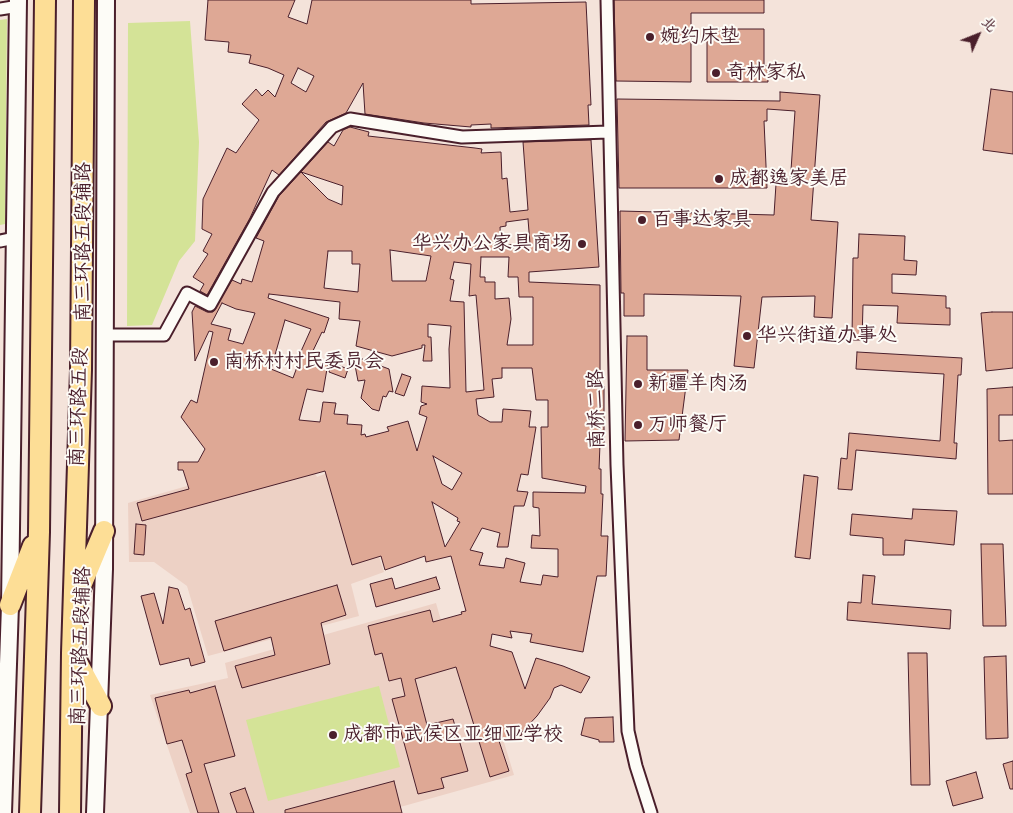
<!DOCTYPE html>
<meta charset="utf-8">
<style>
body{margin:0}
#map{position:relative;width:1013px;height:813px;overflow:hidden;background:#f4e3da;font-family:Caveat,"LXGW WenKai TC",sans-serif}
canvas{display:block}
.north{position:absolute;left:953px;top:10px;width:50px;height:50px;-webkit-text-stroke:4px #fdfcf7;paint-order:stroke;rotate:46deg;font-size:14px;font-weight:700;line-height:20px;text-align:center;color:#4a1f2b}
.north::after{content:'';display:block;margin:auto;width:18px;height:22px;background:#4a1f2b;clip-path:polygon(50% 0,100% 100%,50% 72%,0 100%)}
</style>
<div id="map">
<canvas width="1013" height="813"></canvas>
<div class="north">北</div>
</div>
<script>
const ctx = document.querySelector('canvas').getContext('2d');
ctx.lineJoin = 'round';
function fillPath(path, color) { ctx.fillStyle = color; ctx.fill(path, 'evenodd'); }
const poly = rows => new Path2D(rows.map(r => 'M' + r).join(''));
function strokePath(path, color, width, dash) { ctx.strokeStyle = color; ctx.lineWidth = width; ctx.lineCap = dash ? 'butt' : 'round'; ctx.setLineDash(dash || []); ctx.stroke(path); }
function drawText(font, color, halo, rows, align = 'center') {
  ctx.font = font + ' Caveat,"LXGW WenKai TC",sans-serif'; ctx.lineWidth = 4; ctx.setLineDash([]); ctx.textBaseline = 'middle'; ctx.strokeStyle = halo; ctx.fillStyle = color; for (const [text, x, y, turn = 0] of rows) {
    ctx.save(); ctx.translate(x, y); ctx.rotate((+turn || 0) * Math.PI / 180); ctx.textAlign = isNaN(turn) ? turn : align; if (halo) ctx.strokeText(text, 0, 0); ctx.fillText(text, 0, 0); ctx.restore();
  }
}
fillPath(poly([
 [305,452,317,477,350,464,384,572,351,584,359,616,208,656,187,586,154,562,129,562,128,503],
 [436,603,449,648,473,641,514,775,379,813,190,813,150,695,228,678,225,663]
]), '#edd1c5');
fillPath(poly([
 [7,19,5,224,0,225,0,20],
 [190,21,199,142,195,241,179,261,152,325,127,326,128,23],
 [379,686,400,767,268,801,246,720]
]), '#d4e397');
const building = poly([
 [208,0,295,0,288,17,307,24,312,0,471,0,471,4,586,2,591,105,588,105,589,125,491,128,491,124,471,125,471,127,424,123,365,114,363,83,346,113,326,122,279,175,272,170,250,218,207,295,200,291,204,284,193,277,208,254,203,251,212,234,202,229,203,199,227,148,236,153,259,120,242,104,256,89,262,96,268,90,275,97,284,75,268,68,249,63,251,55,228,52,229,42,205,40,208,0],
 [298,68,314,76,306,92,291,83,298,68],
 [614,0,764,0,764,13,691,13,691,82,616,81,614,0],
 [707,29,764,29,764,66,767,66,768,82,707,82,707,29],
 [991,89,1013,92,1013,154,983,150,991,89],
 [780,92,820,95,811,220,838,222,832,318,814,317,815,296,762,297,754,368,734,366,741,296,644,294,644,316,624,316,624,293,621,293,620,211,774,215,776,184,790,185,795,111,767,109,767,121,764,121,767,188,619,188,617,99,780,101,780,92],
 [350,127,369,132,368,136,475,148,482,149,481,153,501,152,502,179,507,178,510,212,528,210,523,142,591,140,599,267,529,272,529,282,600,285,600,386,604,386,604,444,600,444,599,469,601,469,601,494,603,494,601,536,608,536,606,576,597,576,583,652,530,642,532,634,510,631,512,638,492,634,490,646,512,652,525,689,536,658,563,666,590,677,581,693,561,685,554,688,550,698,537,716,521,733,522,735,499,741,509,771,490,777,456,667,415,679,427,725,453,719,468,771,441,778,444,788,418,794,392,699,405,696,401,678,389,681,382,653,375,655,368,626,430,610,433,622,462,614,461,612,466,611,451,556,426,562,425,556,385,570,381,556,352,565,325,471,142,521,137,503,189,489,183,470,178,470,178,462,198,462,205,449,181,417,191,400,197,403,213,332,209,331,195,361,192,312,195,306,207,312,213,312,232,280,241,284,242,279,252,282,264,241,256,238,279,196,301,172,328,199,342,205,343,186,301,172,328,142,334,146,343,130,350,127],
 [528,219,530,244,501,245,500,227,506,226,506,222,528,219],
 [390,250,431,256,426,281,392,281,390,250],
 [328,251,352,251,352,264,360,264,358,292,324,288,328,251],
 [481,257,509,257,508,277,518,277,519,297,533,297,533,345,507,345,511,319,509,298,495,299,495,282,485,282,485,277,480,277,481,257],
 [454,262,471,264,469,296,476,295,484,390,466,392,464,302,450,301,454,280,450,279,454,262],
 [269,294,340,302,339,319,360,321,356,346,392,356,422,348,422,345,425,345,423,361,432,361,431,337,428,337,428,324,451,326,449,349,450,388,422,386,421,402,427,404,421,406,419,414,427,417,417,451,408,421,387,427,389,431,366,437,365,434,361,435,362,425,347,424,348,415,334,414,336,403,323,402,320,422,299,420,307,389,323,392,328,363,310,357,322,332,324,333,329,318,268,298,269,294],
 [222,303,236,309,255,313,243,344,228,340,231,329,211,324,222,303],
 [285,320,311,329,298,358,300,359,293,378,271,369,285,320],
 [502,368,532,368,536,400,548,400,548,427,541,427,542,478,586,486,585,493,533,492,533,507,539,508,540,536,532,535,531,548,558,549,558,577,543,575,541,585,520,582,525,563,506,558,504,568,479,565,483,553,470,550,482,528,500,533,497,547,508,547,514,506,524,506,528,492,517,491,521,474,528,475,536,427,529,427,531,411,503,409,502,422,490,422,478,415,476,399,494,397,492,379,502,378,502,368],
 [433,456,462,473,452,490,442,484,433,456],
 [432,502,458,518,457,521,460,522,445,547,432,502],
 [859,234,905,236,904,260,917,261,916,275,892,274,892,293,946,296,946,308,950,308,950,325,897,323,898,306,863,305,862,340,852,340,853,258,858,258,859,234],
 [992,312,1013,312,1013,368,986,371,981,313,992,312],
 [627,336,647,336,647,370,688,370,679,440,625,441,627,336],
 [857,352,962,358,961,375,958,375,954,443,957,443,956,459,856,450,852,490,838,489,841,458,847,459,849,433,940,441,944,374,856,369,857,352],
 [362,359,389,369,393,392,389,391,386,397,383,396,379,411,372,409,361,398,365,380,358,381,354,360,362,359],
 [332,363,348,369,345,378,329,372,332,363],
 [402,374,411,377,404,396,395,393,402,374],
 [1013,387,1013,415,999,415,999,441,1013,440,1013,494,988,494,987,389,1013,387],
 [804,475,818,477,810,559,795,557,804,475],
 [913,509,957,511,954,545,905,540,904,555,883,555,883,538,850,535,852,514,912,519,913,509],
 [136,524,146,525,144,555,134,554,136,524],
 [981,544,1003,544,1006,626,983,626,981,544],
 [863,575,875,576,872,604,951,610,950,629,847,620,848,602,861,603,863,575],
 [436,577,440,589,376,607,370,584,392,578,395,589,436,577],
 [337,585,346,615,321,623,330,664,242,688,235,666,275,655,271,637,224,651,215,621,337,585],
 [169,587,178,589,185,610,190,608,205,662,191,666,189,658,160,665,141,596,154,593,163,624,169,587],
 [908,653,927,653,930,785,911,785,908,653],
 [1006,656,1008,738,986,739,984,657,1006,656],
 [215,686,235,756,204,764,219,813,198,813,186,774,192,772,182,740,167,744,155,698,189,690,190,693,215,686],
 [613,717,614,742,599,742,599,740,581,735,585,718,613,717],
 [1013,761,1013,789,1010,789,1003,764,1013,761],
 [976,772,983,798,953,806,946,781,976,772],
 [394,781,402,813,285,813,285,810,394,781],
 [245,788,254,813,237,813,230,793,245,788]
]);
fillPath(building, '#dea895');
strokePath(building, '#4a1f2b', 1);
const minor = poly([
 [607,0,617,465,628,731,636,766,651,813],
 [0,9,19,6],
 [0,241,15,238],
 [105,335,164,335,187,293,210,305,273,192,332,127,350,119,462,137,608,132]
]);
const secondary = poly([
 [3,813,10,605,18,0],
 [95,813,104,569,106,0]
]);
const trunk = poly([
 [78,593,104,531],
 [10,605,33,546],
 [72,653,101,706],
 [30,813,39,532,45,0],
 [70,813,72,653,81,370,84,0]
]);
strokePath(minor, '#4a1f2b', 15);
strokePath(secondary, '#4a1f2b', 20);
strokePath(trunk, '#4a1f2b', 24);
strokePath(minor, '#fdfcf7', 11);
strokePath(secondary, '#fdfcf7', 16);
strokePath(trunk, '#fdde96', 20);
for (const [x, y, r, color] of [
 [650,37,5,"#4a1f2b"],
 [716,73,5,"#4a1f2b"],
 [719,179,5,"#4a1f2b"],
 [642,220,5,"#4a1f2b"],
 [582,244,5,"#4a1f2b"],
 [747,336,5,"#4a1f2b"],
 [214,362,5,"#4a1f2b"],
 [638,384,5,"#4a1f2b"],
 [638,425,5,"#4a1f2b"],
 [333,735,5,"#4a1f2b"]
]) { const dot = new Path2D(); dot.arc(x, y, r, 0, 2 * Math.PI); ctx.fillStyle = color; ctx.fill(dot); strokePath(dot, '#fdfcf7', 2); }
drawText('20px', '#4a1f2b', '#fdfcf7', [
 ["婉约床垫",660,37],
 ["奇林家私",726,73],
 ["成都逸家美居",729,179],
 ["百事达家具",652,220],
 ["华兴办公家具商场",572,244,"right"],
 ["华兴街道办事处",757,336],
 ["南桥村村民委员会",224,362],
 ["新疆羊肉汤",648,384],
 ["万师餐厅",648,425],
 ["成都市武侯区亚细亚学校",343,735]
], 'left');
drawText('20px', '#4a1f2b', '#fdfcf7', [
 ["南三环路五段辅路",84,242,-90],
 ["南三环路五段",79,407,-88],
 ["南桥二路",597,409,-91],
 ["南三环路五段辅路",81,646,-88]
]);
</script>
